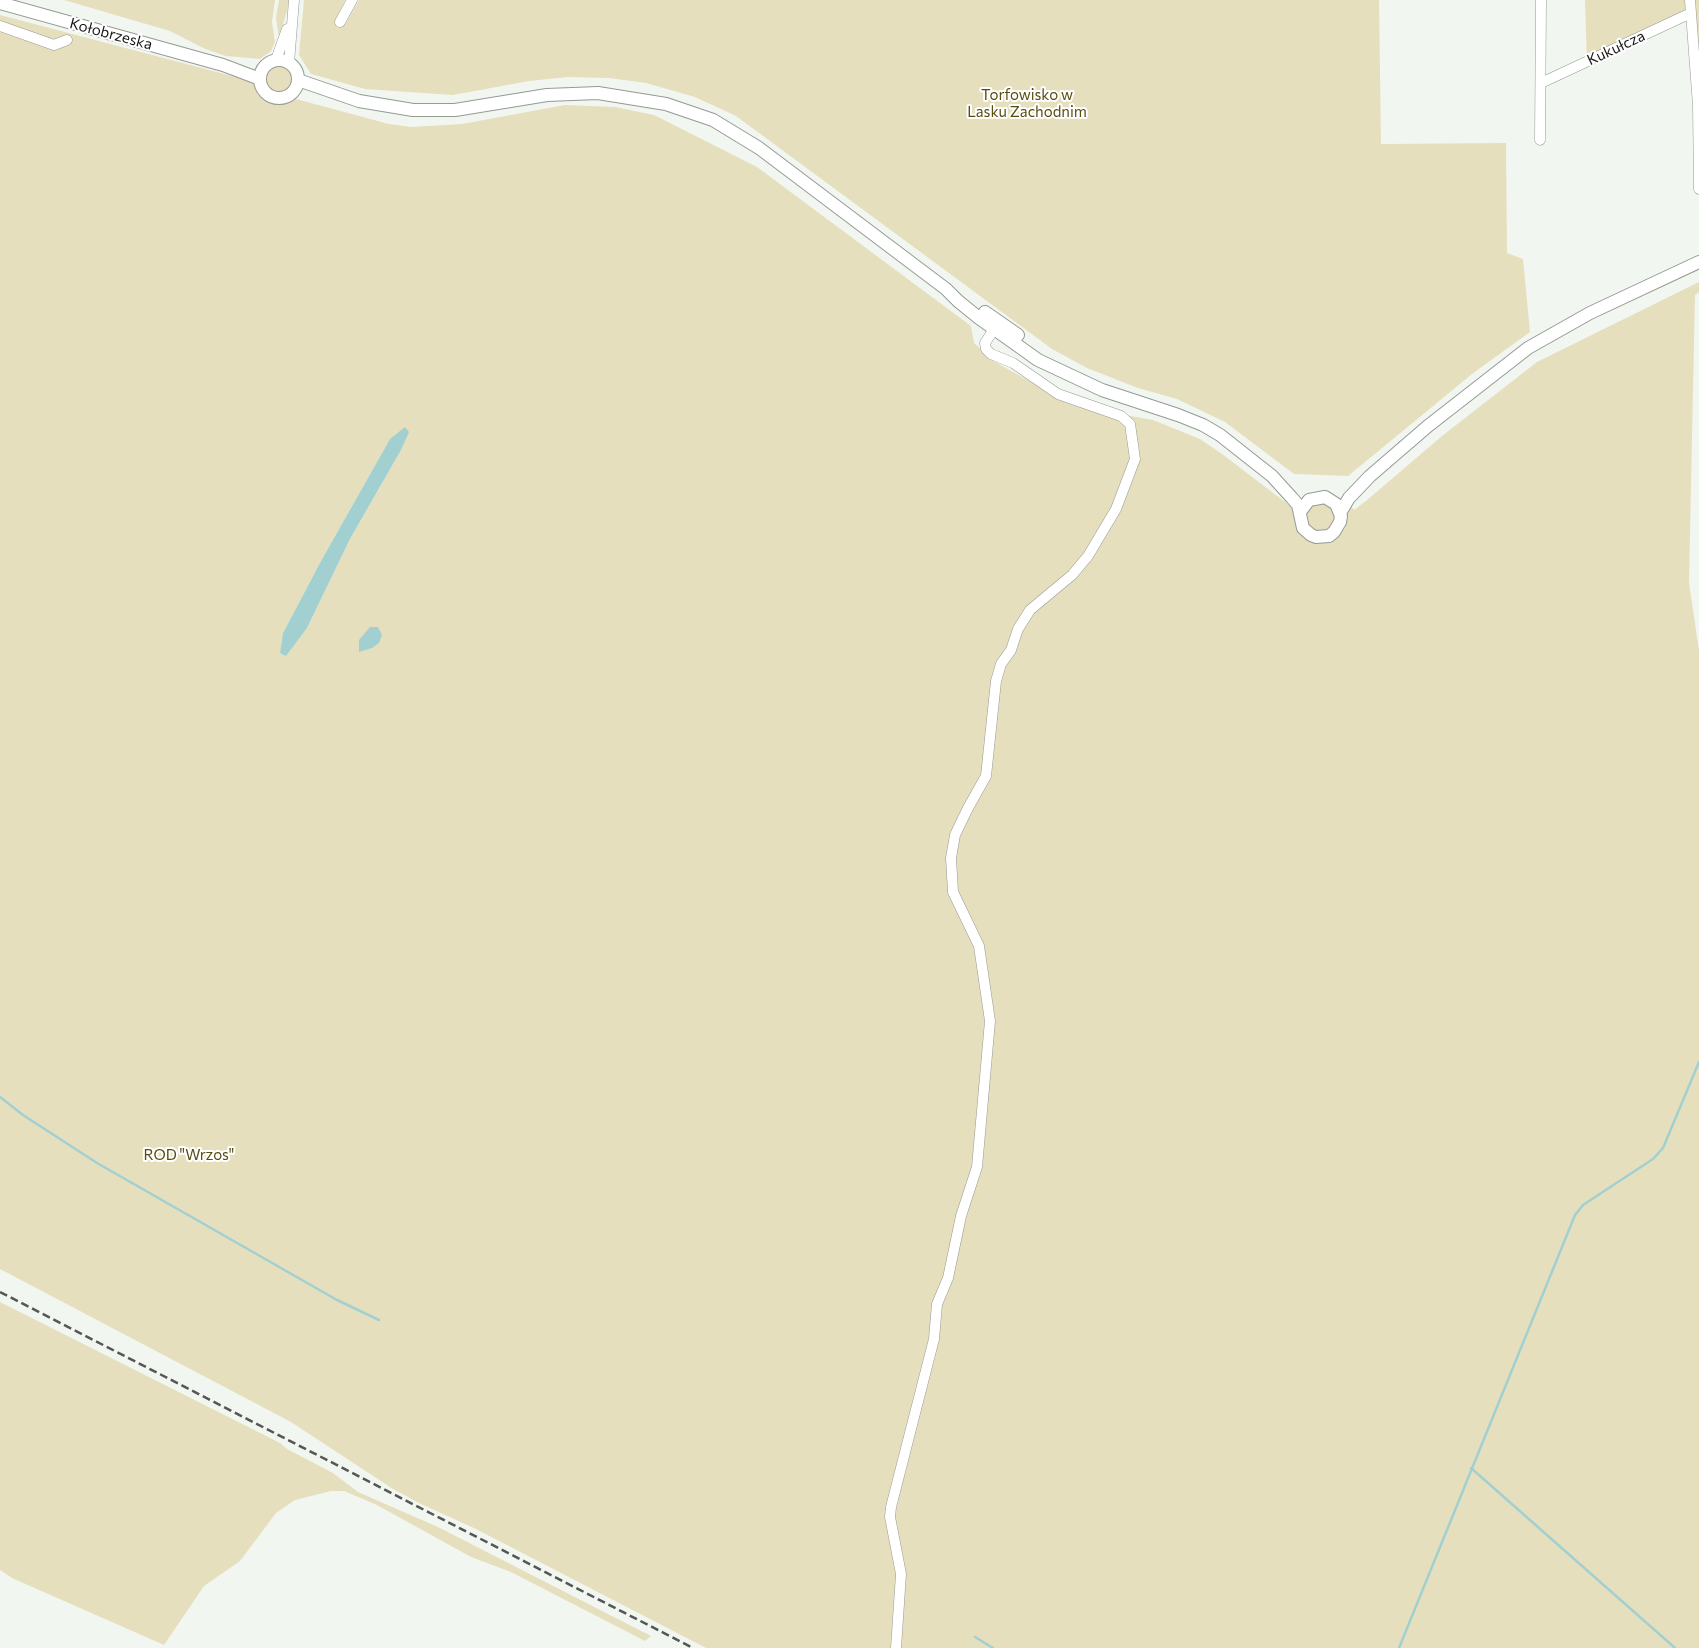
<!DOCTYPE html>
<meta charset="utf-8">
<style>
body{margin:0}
canvas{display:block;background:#f1f6f1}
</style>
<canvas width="1699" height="1648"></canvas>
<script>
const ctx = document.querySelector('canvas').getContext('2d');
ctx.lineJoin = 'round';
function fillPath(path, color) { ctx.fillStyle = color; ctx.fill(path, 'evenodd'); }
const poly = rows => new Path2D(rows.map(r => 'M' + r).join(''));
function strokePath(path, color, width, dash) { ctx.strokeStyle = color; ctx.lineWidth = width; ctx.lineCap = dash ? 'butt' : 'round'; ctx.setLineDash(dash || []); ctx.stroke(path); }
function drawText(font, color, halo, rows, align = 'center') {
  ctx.font = font + ' Commissioner,sans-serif'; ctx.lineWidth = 4; ctx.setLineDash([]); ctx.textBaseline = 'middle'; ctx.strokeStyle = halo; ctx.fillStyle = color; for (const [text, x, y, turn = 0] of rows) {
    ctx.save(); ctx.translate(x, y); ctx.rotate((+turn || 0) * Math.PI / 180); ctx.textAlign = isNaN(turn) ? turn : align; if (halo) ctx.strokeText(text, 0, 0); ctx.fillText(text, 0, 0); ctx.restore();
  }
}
fillPath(poly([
 [64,0,275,0,272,22,275,42,271,51,260,59,226,56,205,49,170,31],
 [279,0,290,0,279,38,276,18],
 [304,0,345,0,335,20,345,25,359,0,1379,0,1381,144,1506,143,1507,253,1523,259,1530,332,1472,374,1348,476,1294,474,1225,422,1177,399,1138,388,1087,368,1052,349,736,116,695,97,646,83,609,78,568,77,529,81,453,95,365,89,311,74,299,55],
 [1585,0,1699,0,1699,75,1695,16,1587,66],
 [0,15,255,82,264,98,275,102,296,99,389,124,411,127,462,124,565,105,615,107,654,115,757,167,971,326,974,343,995,362,1075,406,1153,420,1200,439,1222,454,1289,505,1291,504,1299,533,1312,542,1336,538,1345,528,1346,513,1350,505,1354,510,1366,501,1442,436,1537,362,1699,282,1699,292,1695,295,1689,583,1699,651,1699,1648,706,1648,476,1529,421,1504,393,1489,291,1422,0,1269],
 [390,439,401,450,350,539,307,628,286,655,280,653,283,633,321,561],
 '266 79a13 13 0 1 1 26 0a13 13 0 1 1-26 0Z',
 '1306 518a14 14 0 1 1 28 0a14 14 0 1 1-28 0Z',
 [0,1302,280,1443,287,1449,333,1473,358,1492,438,1527,651,1636,645,1641,511,1572,471,1557,377,1505,344,1491,331,1491,295,1500,276,1513,240,1561,204,1586,164,1645,12,1578,0,1570]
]), '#e6dfbe');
fillPath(poly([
 [405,427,409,432,401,450,350,539,307,628,286,656,280,653,283,633,321,561,390,439],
 [370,627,378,627,382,635,379,643,372,648,359,652,359,640]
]), '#a2d0d1');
strokePath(poly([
 [0,1097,23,1115,97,1163,337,1300,379,1320],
 [1471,1468,1675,1648],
 [975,1637,993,1648],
 [1399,1648,1575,1215,1583,1205,1653,1159,1663,1148,1699,1062]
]), '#a2d0d1', 2.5);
const minor = poly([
 [1690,0,1698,105,1699,189],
 [340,22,352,0],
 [0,26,54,45,67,40],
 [276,60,287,29],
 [289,63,294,0],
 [1541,83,1691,13],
 [1540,140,1541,0],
 [896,1648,901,1574,890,1517,891,1507,934,1339,937,1304,948,1278,961,1216,977,1167,990,1021,979,946,953,892,951,858,955,835,968,808,986,776,996,681,1001,664,1011,650,1018,629,1030,610,1072,575,1088,556,1116,509,1135,459,1130,424,1121,416,1058,394,1013,363,991,354,986,349,985,343,998,323]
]);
const major = poly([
 [0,3,223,65,260,79],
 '260 79a19 19 0 1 1 38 0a19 19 0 1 1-38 0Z',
 [298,80,359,101,413,110,455,110,547,95,598,93,666,104,713,120,759,148,946,289,958,301,979,318,1038,360,1102,390,1178,415,1203,425,1220,435,1272,476,1292,498,1298,505,1303,528,1311,535,1316,537,1329,536,1334,532,1340,522,1341,516,1336,504,1325,497,1309,500,1300,512],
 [985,312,1018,335],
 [1340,513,1349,498,1370,476,1428,426,1528,348,1590,313,1699,262]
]);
strokePath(minor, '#959a95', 11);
strokePath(major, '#959a95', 14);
strokePath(minor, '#fff', 10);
strokePath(major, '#fff', 12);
strokePath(poly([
 [0,1292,693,1648]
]), '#545754', 2.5, [8, 4]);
drawText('15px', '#141614', '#fff', [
 ["Kołobrzeska",111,34,15],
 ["Kukułcza",1616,48,-25]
]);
drawText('15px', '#584c11', '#fff', [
 ["Torfowisko w",1027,95],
 ["Lasku Zachodnim",1027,112],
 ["ROD \"Wrzos\"",189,1155]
]);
</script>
